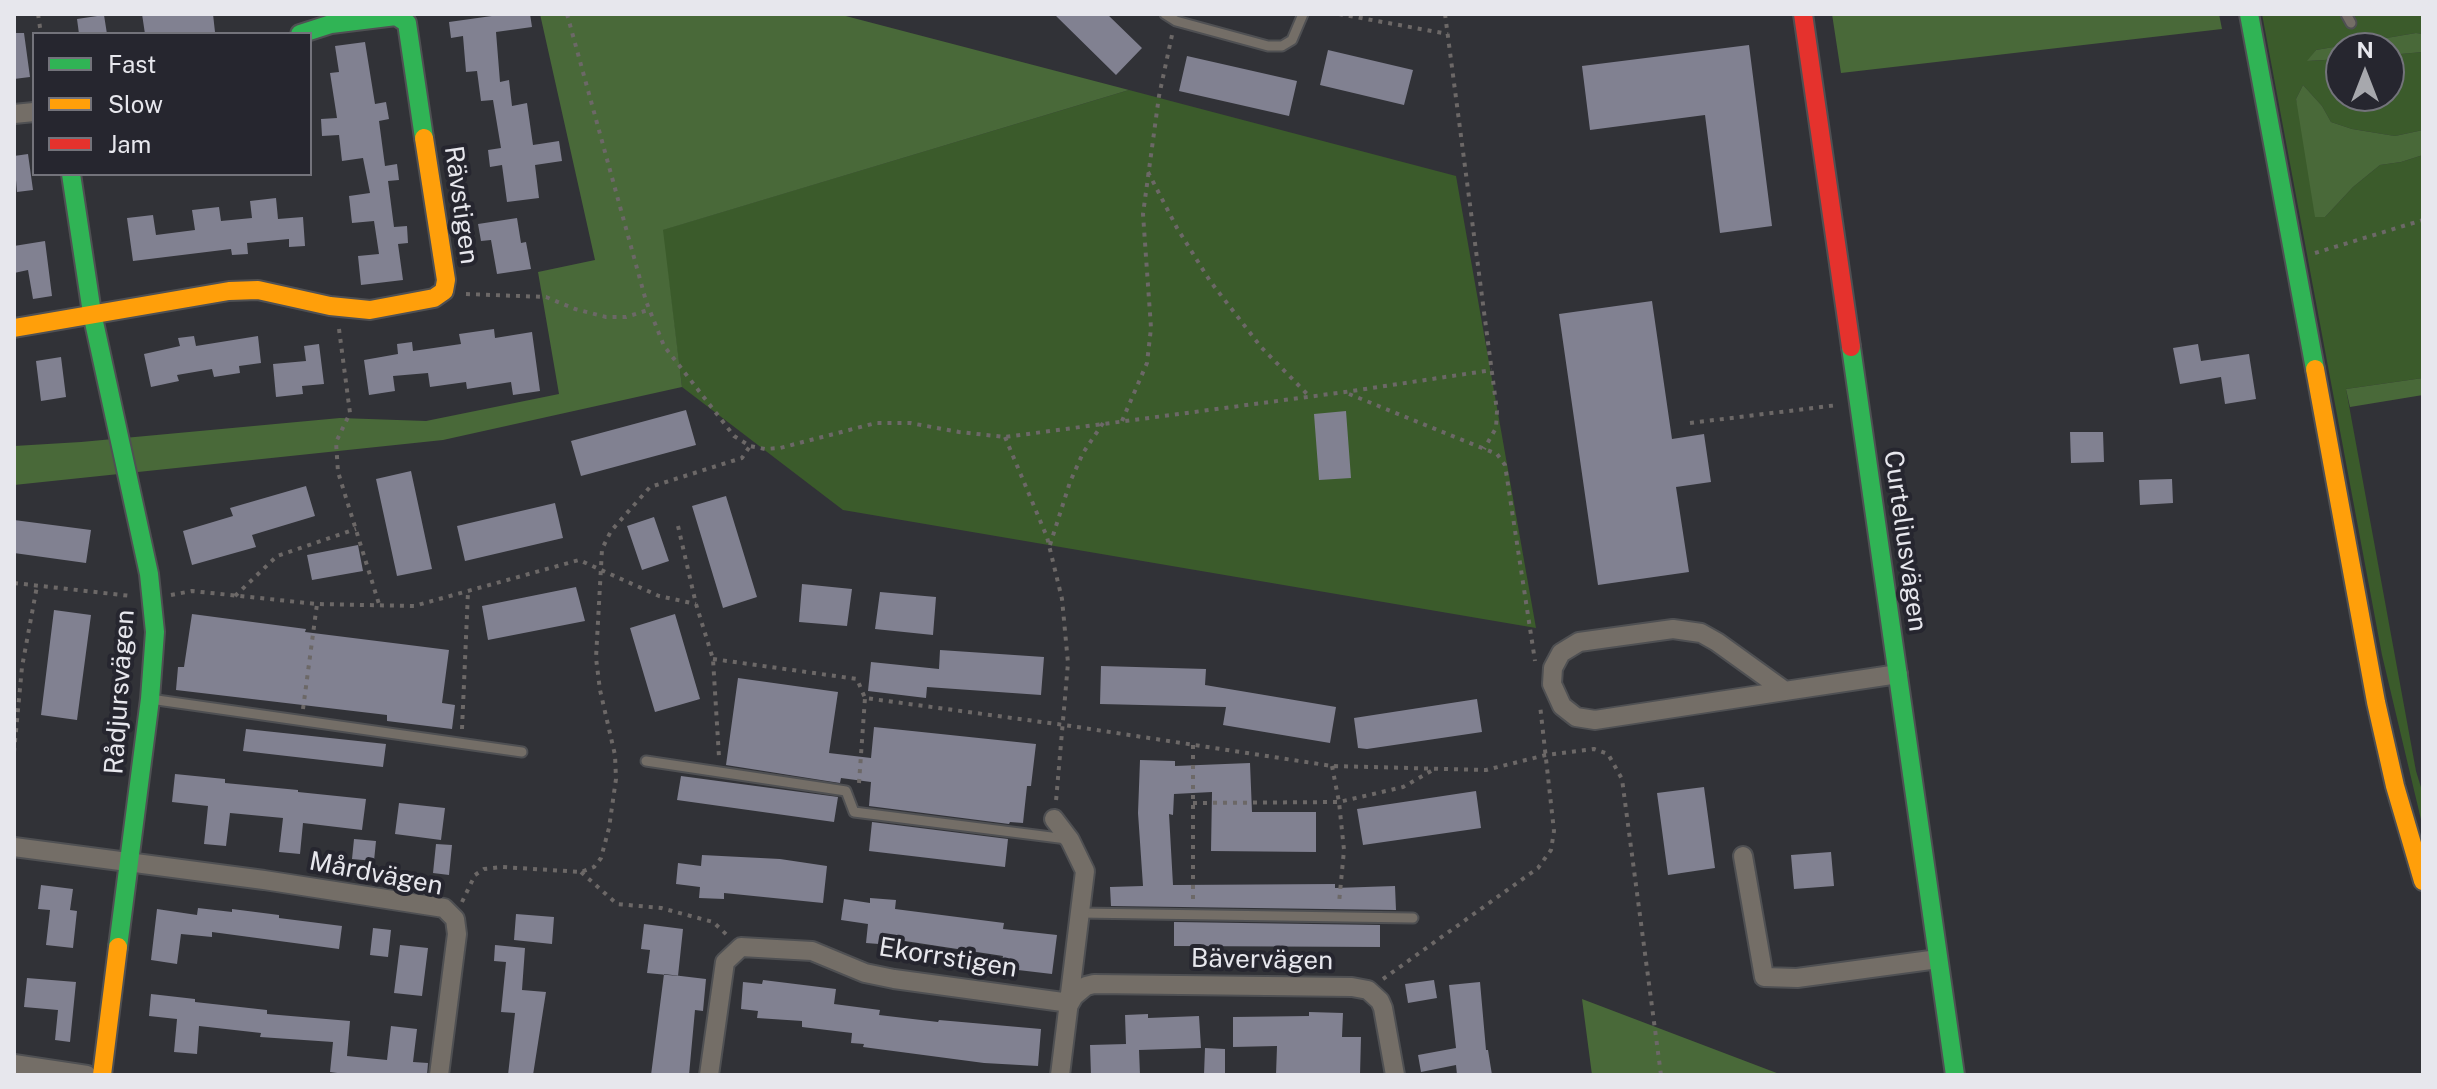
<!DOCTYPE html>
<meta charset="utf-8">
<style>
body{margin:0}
#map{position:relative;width:2437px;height:1089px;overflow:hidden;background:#313237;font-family:"Public Sans",sans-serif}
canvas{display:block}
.frame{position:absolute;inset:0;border:16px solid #e7e7ed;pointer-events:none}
.legend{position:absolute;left:32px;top:32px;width:280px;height:144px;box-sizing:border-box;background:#26262f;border:2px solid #73737b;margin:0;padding:10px 14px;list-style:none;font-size:24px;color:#e7e7ed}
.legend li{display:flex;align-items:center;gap:16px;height:40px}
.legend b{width:40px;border:2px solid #73737b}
.north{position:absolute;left:2325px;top:32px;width:80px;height:80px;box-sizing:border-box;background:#26262f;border:2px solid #73737b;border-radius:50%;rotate:0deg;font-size:22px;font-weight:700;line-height:32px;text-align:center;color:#e7e7ed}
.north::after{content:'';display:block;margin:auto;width:28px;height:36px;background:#a7a8ad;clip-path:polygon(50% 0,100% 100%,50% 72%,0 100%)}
</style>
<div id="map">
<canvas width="2437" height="1089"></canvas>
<div class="frame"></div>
<ul class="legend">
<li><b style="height:10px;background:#30b455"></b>Fast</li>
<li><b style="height:10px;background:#ff9f0a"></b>Slow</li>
<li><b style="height:10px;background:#e5322d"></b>Jam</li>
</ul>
<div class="north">N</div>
</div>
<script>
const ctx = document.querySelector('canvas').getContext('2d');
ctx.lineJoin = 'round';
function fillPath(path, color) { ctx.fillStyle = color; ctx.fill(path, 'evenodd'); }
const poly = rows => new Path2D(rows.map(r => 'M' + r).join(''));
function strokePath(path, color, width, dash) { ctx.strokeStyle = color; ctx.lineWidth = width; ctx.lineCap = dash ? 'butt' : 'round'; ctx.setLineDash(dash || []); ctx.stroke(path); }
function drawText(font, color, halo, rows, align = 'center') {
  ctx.font = font + ' "Public Sans",sans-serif'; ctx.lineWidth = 8; ctx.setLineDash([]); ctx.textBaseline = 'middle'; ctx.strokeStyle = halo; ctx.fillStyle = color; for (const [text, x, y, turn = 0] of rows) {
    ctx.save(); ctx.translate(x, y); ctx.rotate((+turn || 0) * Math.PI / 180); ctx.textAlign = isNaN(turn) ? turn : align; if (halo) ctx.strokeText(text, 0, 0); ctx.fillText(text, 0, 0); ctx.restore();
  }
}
fillPath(poly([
 [2262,14,2423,14,2423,34,2416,33,2316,50,2308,61,2341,59,2341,96,2389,96,2389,55,2423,52,2423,130,2395,136,2352,129,2331,122,2322,106,2303,85,2296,99,2325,217,2353,187,2380,165,2401,162,2423,155,2423,378,2346,389,2416,771,2423,794,2423,828,2382,655],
 [1129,90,1456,176,1536,628,843,510,682,387,662,230]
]), '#3b5b2b');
fillPath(poly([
 [540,14,838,14,1129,90,663,230,682,387,443,440,14,485,14,446,81,442,340,418,426,421,559,394,538,272,595,260],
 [1832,14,2219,14,2222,29,1841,73],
 [2416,33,2423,34,2423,52,2389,55,2389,48,2341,48,2341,59,2307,61,2316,50],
 [2303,85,2322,106,2331,122,2352,129,2395,136,2423,130,2423,155,2401,162,2380,165,2353,187,2325,217,2315,217,2296,99],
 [2423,378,2423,395,2350,407,2346,389],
 [1582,999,1782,1075,1592,1075]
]), '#496939');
fillPath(poly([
 [142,14,213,14,215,32,145,34],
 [506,14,530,14,532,27,496,32,500,82,509,80,512,106,527,103,533,145,559,141,562,161,535,165,539,198,507,202,502,165,490,167,488,150,501,148,493,100,481,101,477,71,466,72,463,36,451,38,449,22],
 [1054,14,1107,14,1142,48,1116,75],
 [104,15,107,34,79,34,77,19],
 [14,33,24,33,30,77,14,79],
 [365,42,375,104,386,102,389,119,379,121,385,166,397,164,399,180,388,181,394,227,407,226,408,243,398,244,403,280,361,285,358,256,379,254,374,221,352,223,349,196,370,193,363,158,342,161,339,135,322,136,321,119,337,118,330,73,339,72,335,46],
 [1749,45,1772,226,1720,233,1705,115,1590,130,1582,66],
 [1328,50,1413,70,1404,105,1320,85],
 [1187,56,1297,81,1289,116,1179,91],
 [28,154,33,190,17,192,14,156],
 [276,198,278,219,303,217,305,246,289,247,289,239,247,243,248,254,232,255,231,249,133,261,127,218,153,215,156,235,195,230,192,210,219,207,221,221,252,218,250,201],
 [517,218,521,243,526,242,531,269,497,274,491,240,481,241,478,224],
 [45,241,52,296,33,299,28,270,14,273,14,246],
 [1652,301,1672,439,1704,434,1711,482,1676,487,1689,572,1598,585,1559,314],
 [494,329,495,338,532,332,540,391,513,395,511,382,467,389,466,382,430,387,428,373,393,376,395,391,369,395,364,360,398,354,397,344,412,342,413,351,461,344,459,334],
 [194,336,196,346,258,336,261,363,239,366,240,373,214,377,212,369,177,375,179,381,151,387,144,354,180,346,178,338],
 [319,344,324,384,302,386,303,394,276,397,273,364,306,361,304,346],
 [2198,344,2201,361,2249,354,2256,399,2225,404,2221,377,2180,384,2173,348],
 [61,357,66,397,41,401,36,361],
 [686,410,696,445,581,476,571,441],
 [1346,411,1351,478,1319,480,1314,414],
 [2070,432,2103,432,2104,462,2071,463],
 [411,471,432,569,397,576,376,479],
 [2172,479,2173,503,2140,505,2139,480],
 [306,486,315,516,252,535,256,547,192,565,183,531,233,516,230,508],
 [726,496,757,597,723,608,692,506],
 [555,503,563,538,465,561,457,526],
 [654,517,669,561,642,570,627,526],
 [14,520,91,530,86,563,14,553],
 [358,545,363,571,312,580,307,555],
 [802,584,852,589,847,626,799,622],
 [576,587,585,621,488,640,482,606],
 [880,592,936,597,933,635,875,629],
 [54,610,91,615,77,720,41,715],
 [192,614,306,629,305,632,449,650,442,703,455,705,452,729,387,721,387,715,176,690,178,667,184,667],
 [675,614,700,699,655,712,630,628],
 [940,650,1044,657,1041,695,927,687,926,698,868,691,871,662,939,669],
 [1101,666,1206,669,1205,685,1336,707,1330,743,1223,725,1226,707,1100,704],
 [738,678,838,692,829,753,871,758,874,727,1036,744,1031,786,1027,786,1023,823,1010,822,1009,824,869,806,871,782,841,778,840,783,726,765],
 [1477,699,1482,732,1367,749,1358,748,1354,718],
 [246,729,386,744,383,767,243,751],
 [1140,760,1175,761,1175,766,1250,763,1252,812,1316,812,1316,852,1211,851,1212,792,1174,794,1173,815,1169,814,1173,885,1335,884,1335,888,1395,886,1396,910,1111,906,1110,887,1143,886,1138,813],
 [175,774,225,779,225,783,298,790,298,792,366,799,362,830,303,823,300,854,279,852,283,818,230,813,226,846,204,844,208,806,172,802],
 [681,776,838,797,834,822,677,800],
 [1704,787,1715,868,1668,875,1657,793],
 [1476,791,1481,828,1363,845,1357,809],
 [399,803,445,808,441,840,395,834],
 [872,822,1008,839,1005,867,869,851],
 [354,839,376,841,374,861,352,859],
 [436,844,452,845,449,875,433,873],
 [1831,852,1834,886,1794,889,1791,855],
 [702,855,780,859,827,866,823,903,724,893,724,899,699,898,700,887,676,884,678,863,701,866],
 [41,885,73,889,70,910,77,911,73,948,46,945,50,910,38,909],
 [870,898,896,900,895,909,1004,923,1003,929,1057,935,1052,974,1001,968,1003,956,892,939,892,945,866,943,868,924,841,920,844,899,870,903],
 [198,908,232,912,232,909,279,915,279,918,342,926,339,949,212,932,212,937,181,934,177,964,151,960,157,909,197,915],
 [516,914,554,917,552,944,514,940],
 [1174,922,1380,925,1380,947,1174,946],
 [644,924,683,929,678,976,647,973,650,950,641,949],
 [373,928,391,930,388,957,370,955],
 [400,945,428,948,422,996,394,993],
 [495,945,525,948,522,990,546,992,533,1075,508,1075,515,1013,501,1012,506,962,494,961],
 [664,974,706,979,703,1011,695,1010,689,1075,651,1075],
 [27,978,76,982,70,1042,55,1040,58,1010,24,1007],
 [763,980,836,989,834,1004,880,1010,879,1015,938,1022,939,1020,1041,1029,1038,1066,984,1063,863,1047,864,1044,851,1043,852,1033,802,1027,802,1021,757,1018,758,1011,741,1009,743,982,762,984],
 [1434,980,1437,998,1408,1003,1405,984],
 [1480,982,1486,1050,1488,1050,1492,1075,1457,1075,1456,1065,1421,1072,1418,1055,1456,1048,1449,985],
 [151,994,195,999,195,1002,267,1010,267,1014,350,1021,347,1056,387,1060,391,1026,417,1029,413,1062,428,1063,427,1075,352,1075,330,1072,333,1042,260,1037,261,1033,199,1026,197,1054,174,1052,177,1019,149,1016],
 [1309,1012,1343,1013,1342,1037,1361,1037,1360,1075,1276,1075,1277,1046,1233,1047,1233,1017,1309,1016],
 [1148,1014,1148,1018,1199,1016,1201,1048,1139,1050,1140,1075,1091,1075,1090,1045,1126,1044,1125,1015],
 [1205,1048,1225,1049,1225,1075,1204,1075]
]), '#818191');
const lane = poly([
 [1165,14,1176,21,1268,46,1282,46,1292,40,1303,14],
 [2346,14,2351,23],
 [150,699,522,752],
 [646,761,846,791,854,812,1067,839],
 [1080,913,1413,918]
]);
const street = poly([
 [14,114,34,112],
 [1785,691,1717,642,1701,633,1673,629,1579,642,1561,653,1553,668,1552,684,1562,706,1576,717,1595,720,1785,691,1898,674],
 [1054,819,1070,840,1085,871,1060,1075],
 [14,847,264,880,444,908,455,919,457,934,439,1075],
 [1743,856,1764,977,1797,978,1938,959],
 [1070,1003,1074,996,1086,986,1094,984,1352,987,1368,990,1380,1001,1383,1008,1395,1075],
 [14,1064,87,1075],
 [709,1075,725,962,741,947,812,951,865,973,894,979,1070,1003]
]);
const fast = poly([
 [2249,14,2315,369],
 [300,34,331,24,396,16,407,23,424,138],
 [71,174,92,313,149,574,155,632,150,699,118,947],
 [1851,347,1955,1075]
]);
const slow = poly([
 [14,328,229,291,258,290,330,306,370,310,434,298,444,291,446,280,424,138],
 [2315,369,2376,702,2395,786,2423,881],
 [102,1075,118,947]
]);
const jam = poly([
 [1803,14,1851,347]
]);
strokePath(lane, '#4f5053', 13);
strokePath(street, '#4f5053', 22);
strokePath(fast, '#4f5053', 22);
strokePath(slow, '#4f5053', 22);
strokePath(jam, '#4f5053', 22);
strokePath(poly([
 [38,14,41,34],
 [567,14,646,301,664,346,734,436,750,446,765,449,780,448,876,423,910,423,959,432,1005,437,1345,392,1492,370],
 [1339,14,1448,34],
 [1445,14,1497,411,1496,428,1484,449],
 [1148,172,1177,228,1210,281,1261,347,1309,396],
 [2315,253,2423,220],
 [466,294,546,297,575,309,606,317,626,317,648,310],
 [339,329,350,413,336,442,338,472,379,604],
 [1349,394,1497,454,1505,465,1535,661],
 [1122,421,1147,363,1151,328,1143,214,1159,96,1172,35],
 [1690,423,1838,405],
 [1005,437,1047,537,1062,599,1068,663,1056,801],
 [678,526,696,604,713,659,719,757],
 [1050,545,1070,482,1083,453,1103,423],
 [14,583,131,596],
 [171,595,192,591,317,604,414,606,579,560,659,596,696,604],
 [235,596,277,556,356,529],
 [713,659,857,679,865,698,1064,725,1332,766,1486,770,1546,755,1594,749,1608,754,1622,779,1661,1075],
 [303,709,317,604],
 [462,729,468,592],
 [1193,745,1193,902],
 [14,752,22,667,37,586],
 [1332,766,1339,802,1344,850,1339,903],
 [859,783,865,698],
 [1193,803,1339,802,1403,787,1433,770],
 [581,872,617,904,661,908,713,922,727,935],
 [462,902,475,875,484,869,502,867,581,872,594,867,601,858,609,828,616,779,615,755,600,690,596,658,602,549,611,531,650,487,742,458,750,446],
 [1383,979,1538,868,1551,850,1554,831,1540,705]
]), '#6c6867', 4, [4, 6]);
strokePath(lane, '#746e67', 9);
strokePath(street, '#746e67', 18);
strokePath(fast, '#30b455', 18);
strokePath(slow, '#ff9f0a', 18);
strokePath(jam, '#e5322d', 18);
drawText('26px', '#e7e7ed', '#26262f', [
 ["Rävstigen",461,205,82],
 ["Curteliusvägen",1905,541,82],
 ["Rådjursvägen",120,692,-86],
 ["Mårdvägen",376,874,11],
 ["Ekorrstigen",948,958,9],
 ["Bävervägen",1262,960,1]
]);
</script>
